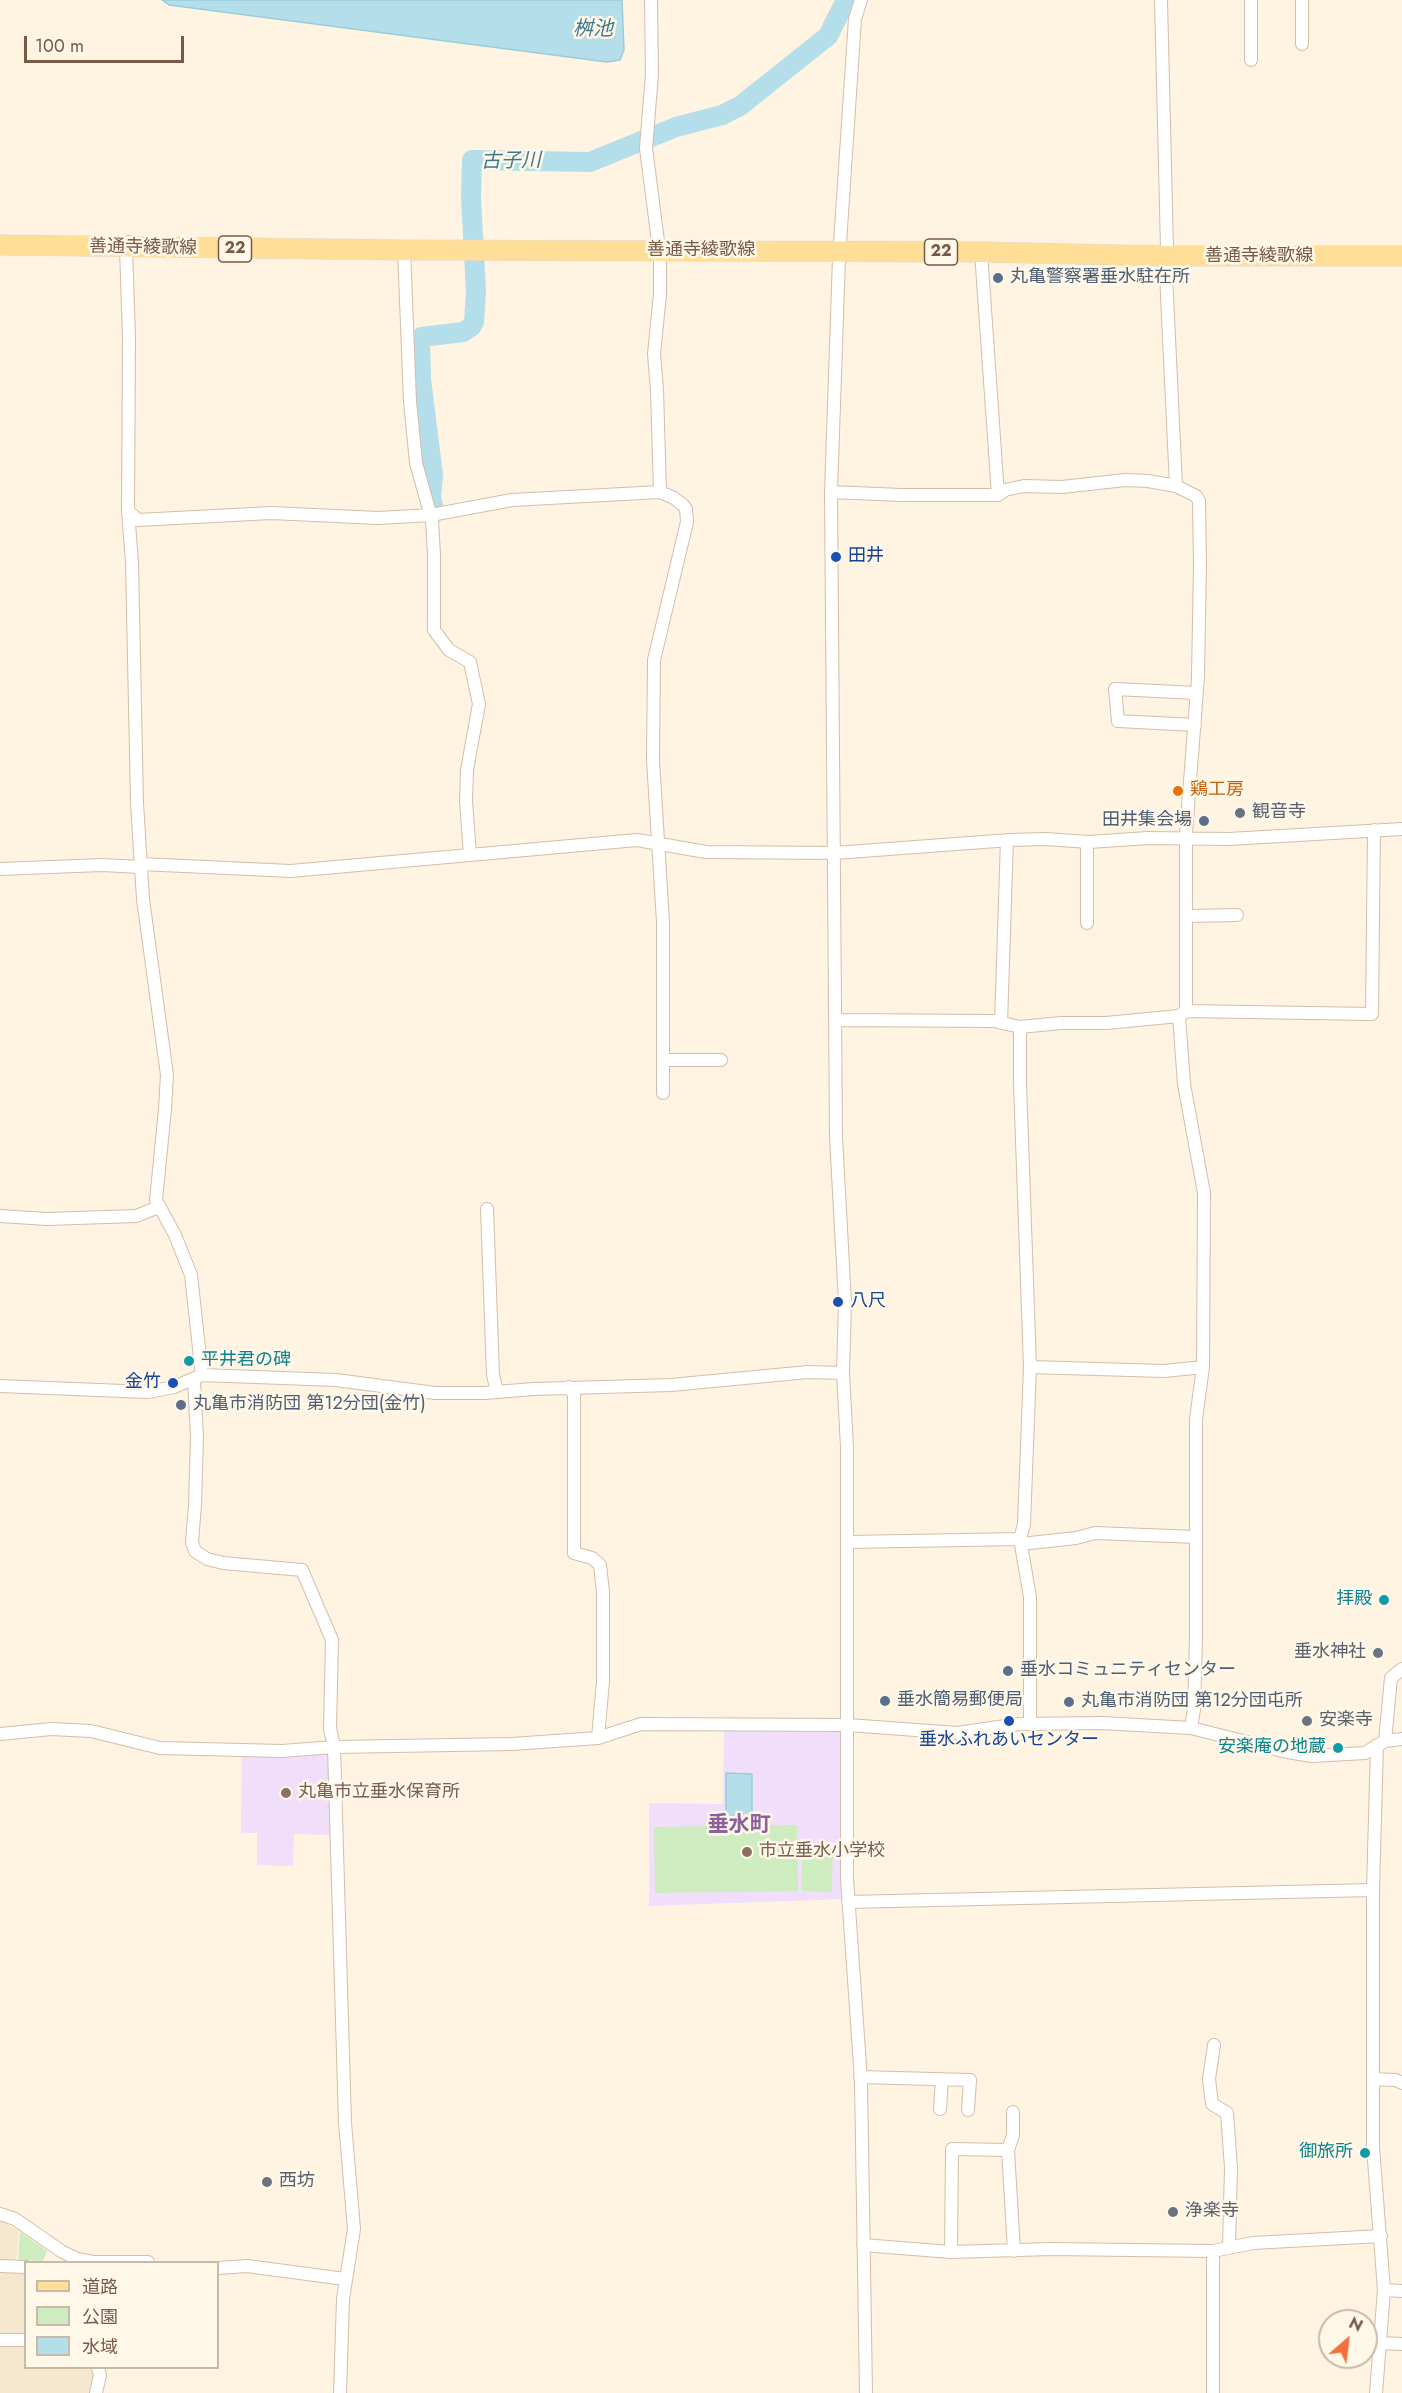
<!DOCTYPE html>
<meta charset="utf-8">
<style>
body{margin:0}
#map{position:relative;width:1402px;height:2393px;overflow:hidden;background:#fef4e1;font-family:Jost,"Noto Sans JP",sans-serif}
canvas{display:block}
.legend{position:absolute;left:24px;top:2261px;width:195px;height:108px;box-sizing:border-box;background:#fff8e9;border:2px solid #c9b9a8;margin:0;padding:8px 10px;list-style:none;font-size:18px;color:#775a46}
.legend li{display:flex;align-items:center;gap:12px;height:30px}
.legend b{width:30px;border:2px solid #c9b9a8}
.north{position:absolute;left:1318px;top:2309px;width:60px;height:60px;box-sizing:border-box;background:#fff8e9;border:2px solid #c9b9a8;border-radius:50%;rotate:28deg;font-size:16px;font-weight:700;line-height:24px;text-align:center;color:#775a46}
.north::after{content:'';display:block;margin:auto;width:21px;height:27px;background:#f1703d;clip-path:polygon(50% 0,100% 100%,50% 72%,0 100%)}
.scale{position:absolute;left:24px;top:36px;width:160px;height:27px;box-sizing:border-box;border:3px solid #775a46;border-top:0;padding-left:8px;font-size:18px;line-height:21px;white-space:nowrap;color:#775a46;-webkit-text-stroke:4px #fff8e9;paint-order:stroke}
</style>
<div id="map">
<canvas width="1402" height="2393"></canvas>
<ul class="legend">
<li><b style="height:8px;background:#ffdf97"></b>道路</li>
<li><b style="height:16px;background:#ceecbf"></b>公園</li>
<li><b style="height:16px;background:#b4dee9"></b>水域</li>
</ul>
<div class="north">N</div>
<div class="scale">100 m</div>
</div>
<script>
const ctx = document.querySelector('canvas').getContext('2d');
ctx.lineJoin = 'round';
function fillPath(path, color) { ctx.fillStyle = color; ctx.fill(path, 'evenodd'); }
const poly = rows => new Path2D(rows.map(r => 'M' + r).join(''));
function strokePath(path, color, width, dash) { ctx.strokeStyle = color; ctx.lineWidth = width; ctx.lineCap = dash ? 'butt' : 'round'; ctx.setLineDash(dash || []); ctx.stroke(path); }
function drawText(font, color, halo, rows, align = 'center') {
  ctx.font = font + ' Jost,"Noto Sans JP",sans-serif'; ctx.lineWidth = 5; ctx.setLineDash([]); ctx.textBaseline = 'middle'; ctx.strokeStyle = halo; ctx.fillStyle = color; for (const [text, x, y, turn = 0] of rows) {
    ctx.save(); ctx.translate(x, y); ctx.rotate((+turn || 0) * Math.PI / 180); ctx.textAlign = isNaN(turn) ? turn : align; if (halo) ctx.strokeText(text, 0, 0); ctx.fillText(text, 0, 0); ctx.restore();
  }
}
fillPath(poly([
 [0,2221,19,2231,16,2261,0,2260],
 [0,2269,25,2270,25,2335,0,2335],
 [0,2344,25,2345,26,2368,95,2368,92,2393,0,2393]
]), '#f6e7cf');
fillPath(poly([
 [724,1730,847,1732,845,1899,649,1906,649,1803,723,1804],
 [242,1752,331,1754,330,1835,294,1834,293,1866,257,1865,257,1833,241,1833]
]), '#f1defa');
fillPath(poly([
 [797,1825,798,1891,655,1893,654,1827],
 [802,1843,833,1843,832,1892,801,1891],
 [20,2232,47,2251,43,2261,18,2260]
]), '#ceecbf');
const water = poly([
 [162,0,622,0,624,50,620,60,607,62,169,5,162,0],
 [726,1773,752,1774,752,1820,726,1820,726,1773]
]);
fillPath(water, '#b4dee9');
strokePath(water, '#9acddb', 1.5);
strokePath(poly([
 [434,510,431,498,433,475,421,379,420,345,422,337,463,332,471,327,474,322,476,291,471,198,472,160,590,162,676,127,722,115,740,106,828,36,846,0]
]), '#b4dee9', 20);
const street = poly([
 [651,0,652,74,646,148,660,257,660,294,654,354,657,390,660,492],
 [861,0,855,19,839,258,831,492,836,1137,845,1302,843,1373,847,1447,847,1879,861,2080,866,2393],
 [1161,0,1167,249,1162,256,1166,274,1176,486],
 [1302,44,1302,0],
 [1251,60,1251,0],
 [129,242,126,248,129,338,128,511,132,562,137,803,143,899,167,1075,165,1109,156,1200,175,1235,191,1275,202,1375],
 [404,250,410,401,416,463,432,520,434,555,434,630,449,650,470,662,479,704,467,770,466,801,470,855],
 [981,252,998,495],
 [831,492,901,495,998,495,1005,490,1024,486,1062,487,1125,480,1148,481,1176,486,1196,496,1199,501,1200,564,1198,677,1186,833,1186,1011],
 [128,511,138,520,271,513,378,518,431,515,512,500,660,492,674,498,683,505,686,509,687,522,654,660,653,760,663,922,663,1093],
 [1195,725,1118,721,1115,689,1197,693],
 [1087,842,1087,923],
 [141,864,291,871,637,840,706,852,835,853,1010,840,1045,839,1089,842,1148,838,1229,839,1402,829],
 [0,869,102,865,141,867],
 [1187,916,1237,915],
 [1179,1016,1184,1084,1204,1193,1203,1367,1196,1419,1196,1639,1194,1709,1191,1728],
 [836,1020,994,1021,1020,1027,1061,1023,1106,1023,1179,1016,1186,1011,1372,1014,1374,830],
 [1001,1023,1007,840],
 [1020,1027,1020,1083,1030,1367,1024,1524,1020,1539,1030,1597,1030,1724],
 [663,1060,721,1060],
 [487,1209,493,1375,497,1391],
 [0,1216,47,1219,136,1216,159,1207],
 [1030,1367,1164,1371,1203,1367],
 [194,1380,197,1437,195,1505,192,1542,195,1551,207,1559,223,1563,302,1570,332,1640,330,1728,334,1747,345,2123,354,2229,343,2299,340,2393],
 [0,1386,148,1392,174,1387,202,1375,336,1380,435,1393,484,1393,533,1389,671,1385,808,1372,843,1373],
 [568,1387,574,1394,574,1553,592,1558,600,1565,603,1592,603,1681,598,1738],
 [847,1542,1020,1539],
 [1021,1544,1076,1538,1095,1533,1196,1537],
 [0,1734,51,1729,91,1731,160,1748,282,1751,334,1747,512,1744,598,1738,641,1724,848,1725,957,1733,1019,1724,1102,1723,1191,1728,1287,1752,1312,1756,1365,1753,1385,1741,1402,1739],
 [1385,1741,1391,1678,1402,1669],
 [848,1902,1373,1890],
 [1214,2045,1209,2079,1212,2104,1227,2113,1231,2168,1229,2247],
 [860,2077,970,2080,968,2110],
 [1373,2079,1396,2080,1402,2083],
 [940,2109,942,2079],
 [1008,2150,1014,2251],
 [0,2214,15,2219,61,2251,77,2259,93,2262,148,2262],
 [863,2245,951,2252,1051,2249,1213,2251,1253,2243,1381,2236],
 [951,2252,952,2149,1008,2150,1013,2135,1013,2112],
 [0,2266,26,2267],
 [218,2268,247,2266,345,2279],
 [1384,2290,1402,2291],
 [0,2340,26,2340],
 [1379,2343,1402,2344],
 [96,2393,100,2375,98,2368],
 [1213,2393,1213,2251],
 [1376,2393,1384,2290,1373,2147,1373,1890,1377,1745]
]);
const primary = poly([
 [0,245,404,250,981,252,1162,256,1402,256]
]);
strokePath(street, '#d2beaa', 14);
strokePath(primary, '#ded7d3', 21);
strokePath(street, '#fff', 12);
strokePath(primary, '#ffdf97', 20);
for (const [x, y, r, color] of [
 [998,278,6,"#5c6f8a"],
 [836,557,6,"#1a4fb4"],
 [1178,791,6,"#e8710a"],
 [1240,813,6,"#6b7280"],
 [1204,821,6,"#5c6f8a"],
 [838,1302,6,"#1a4fb4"],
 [189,1361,6,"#0f9aa8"],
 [173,1383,6,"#1a4fb4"],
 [181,1405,6,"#5c6f8a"],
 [1384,1600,6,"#0f9aa8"],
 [1378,1653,6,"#6b7280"],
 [1008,1671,6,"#5c6f8a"],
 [885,1701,6,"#5c6f8a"],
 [1069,1702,6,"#5c6f8a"],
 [1009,1721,6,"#1a4fb4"],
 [1307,1721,6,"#6b7280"],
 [1338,1748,6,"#0f9aa8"],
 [286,1793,6,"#8d6e63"],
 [747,1852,6,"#8d6e63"],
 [1365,2153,6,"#0f9aa8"],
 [267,2182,6,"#6b7280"],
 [1173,2212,6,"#6b7280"]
]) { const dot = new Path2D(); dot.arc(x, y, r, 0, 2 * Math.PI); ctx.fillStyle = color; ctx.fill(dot); strokePath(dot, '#fff8e9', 2); }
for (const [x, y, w] of [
 [235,249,33],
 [941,252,33]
]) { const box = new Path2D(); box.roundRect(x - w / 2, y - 13, w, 26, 4.5); ctx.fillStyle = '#fff8e9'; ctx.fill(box); strokePath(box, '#775a46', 1.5); }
drawText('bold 16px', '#775a46', null, [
 ["22",235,249],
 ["22",941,252]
]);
drawText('18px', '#775a46', '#fff8e9', [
 ["善通寺綾歌線",143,248,1],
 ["善通寺綾歌線",701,251],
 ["善通寺綾歌線",1259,257]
]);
drawText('18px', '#4e5e75', '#fff8e9', [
 ["丸亀警察署垂水駐在所",1010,278],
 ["田井集会場",1192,821,"right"],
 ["丸亀市消防団 第12分団(金竹)",193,1405],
 ["垂水コミュニティセンター",1020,1671],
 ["垂水簡易郵便局",897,1701],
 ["丸亀市消防団 第12分団屯所",1081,1702]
], 'left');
drawText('18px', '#164399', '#fff8e9', [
 ["田井",848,557],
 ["八尺",850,1302],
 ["金竹",161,1383,"right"],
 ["垂水ふれあいセンター",1009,1741,"center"]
], 'left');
drawText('18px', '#c56008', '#fff8e9', [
 ["鶏工房",1190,791]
], 'left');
drawText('18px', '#5b616d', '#fff8e9', [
 ["観音寺",1252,813],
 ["垂水神社",1366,1653,"right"],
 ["安楽寺",1319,1721],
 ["西坊",279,2182],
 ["浄楽寺",1185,2212]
], 'left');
drawText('18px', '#0d838f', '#fff8e9', [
 ["平井君の碑",201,1361,"left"],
 ["拝殿",1372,1600],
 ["安楽庵の地蔵",1326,1748],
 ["御旅所",1353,2153]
], 'right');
drawText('18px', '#785e54', '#fff8e9', [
 ["丸亀市立垂水保育所",298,1793],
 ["市立垂水小学校",759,1852]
], 'left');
drawText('italic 20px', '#3e7a8c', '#fff8e9', [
 ["桝池",593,30],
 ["古子川",511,162,-1]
]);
drawText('bold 21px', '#8b619b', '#fff8e9', [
 ["垂水町",739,1826]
]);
</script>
